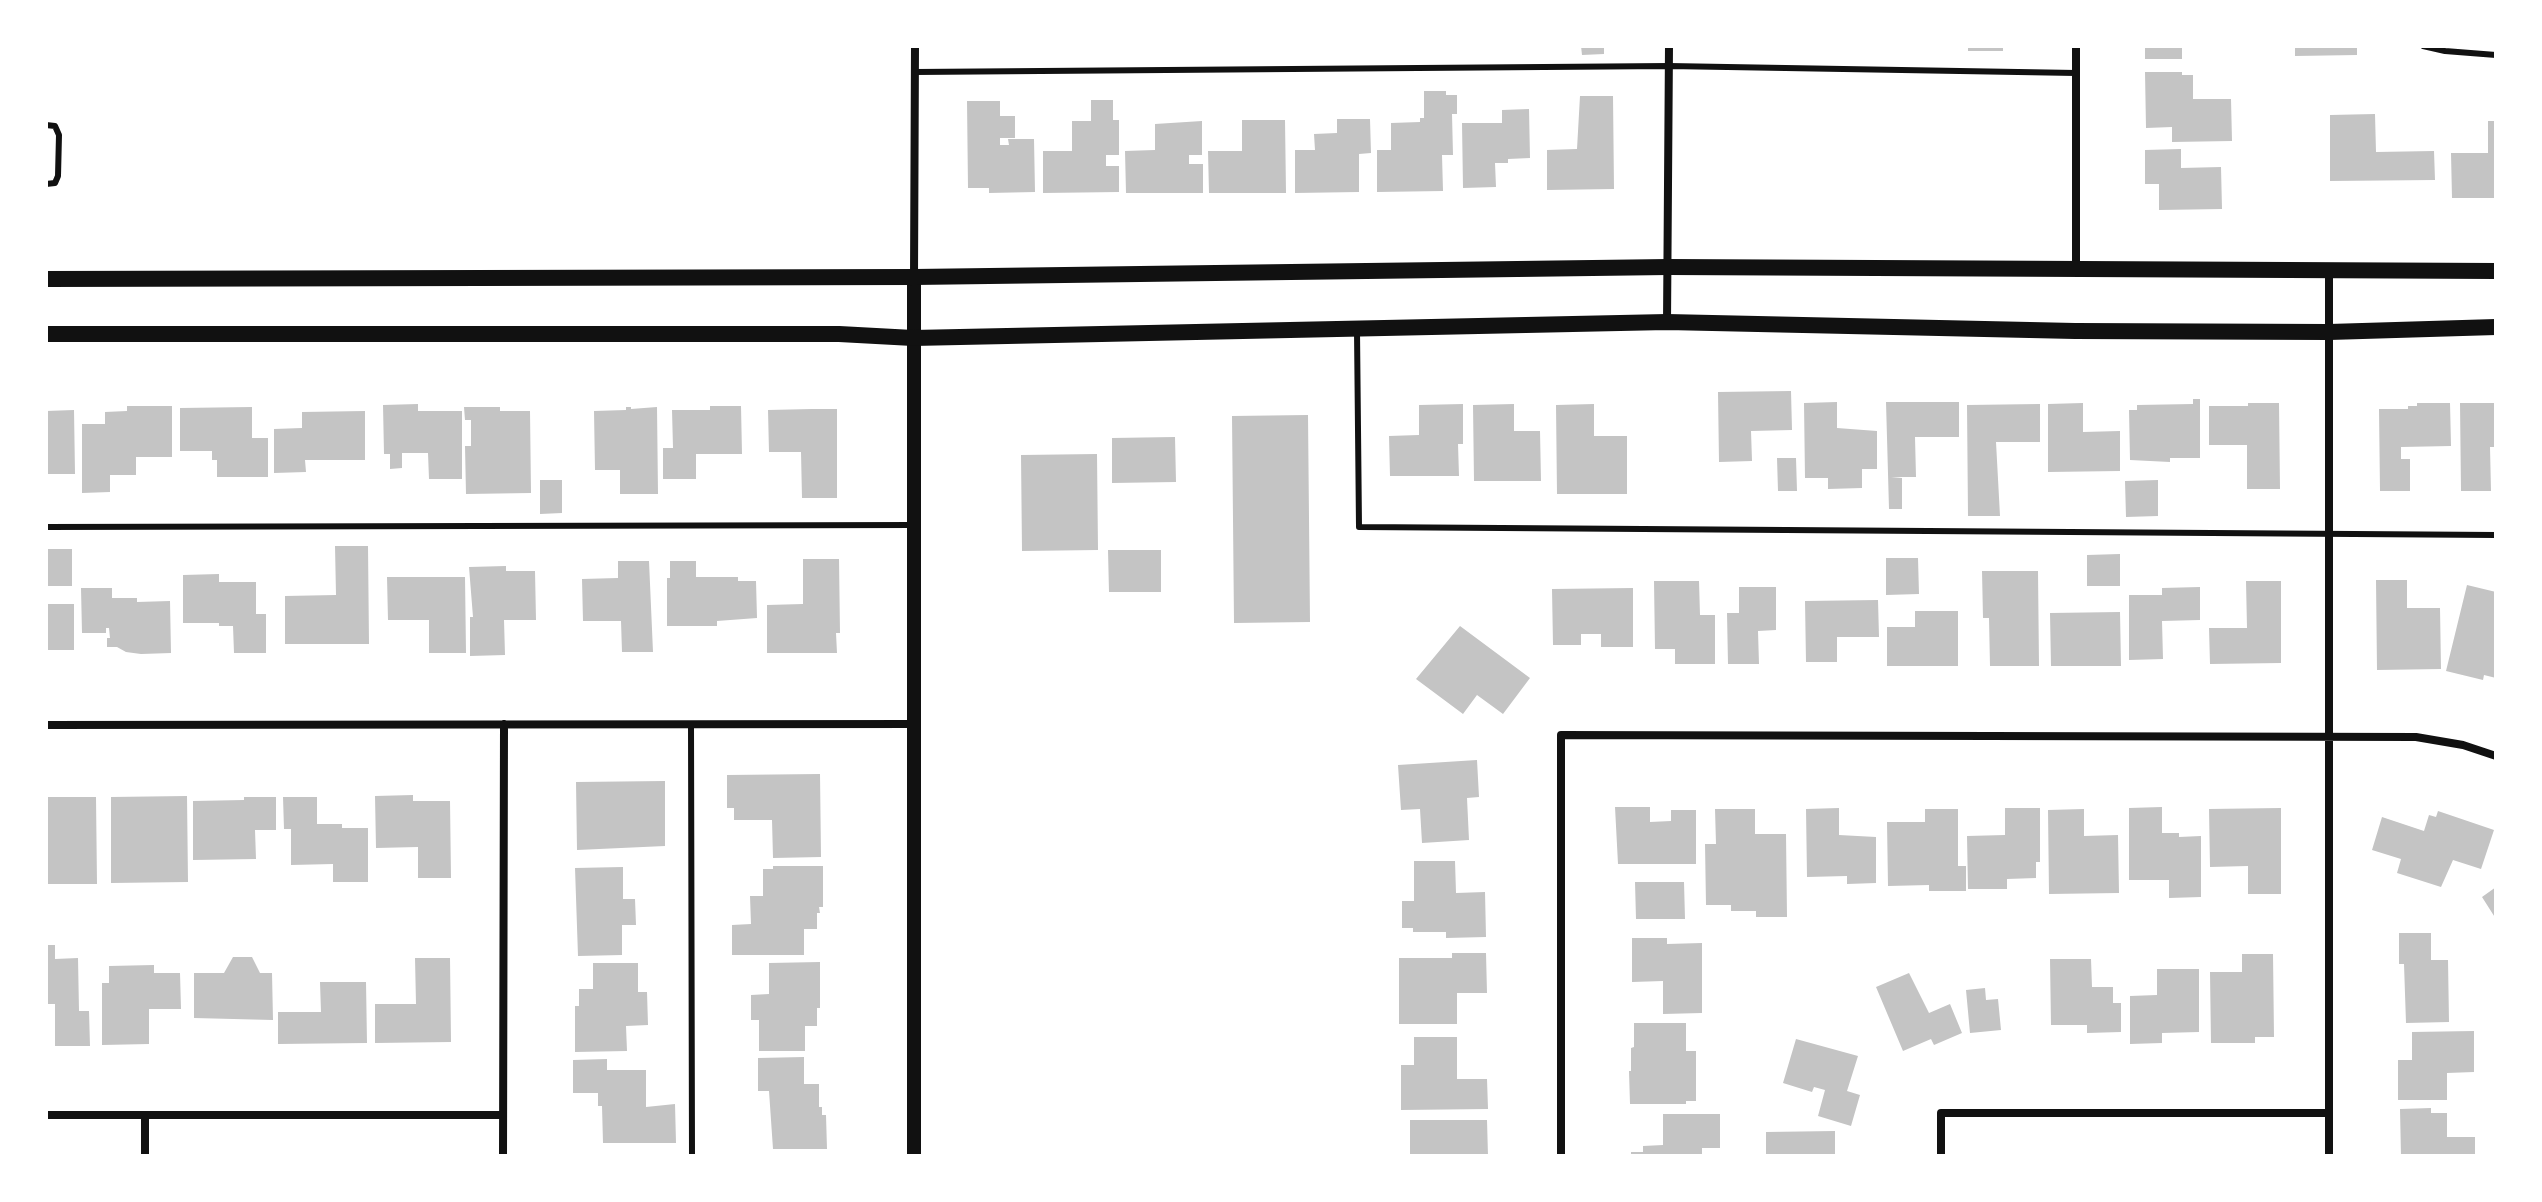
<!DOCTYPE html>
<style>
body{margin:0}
#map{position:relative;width:2542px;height:1202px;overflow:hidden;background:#fff;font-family:"DejaVu Sans",sans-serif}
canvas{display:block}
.frame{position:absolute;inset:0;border:48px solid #fff;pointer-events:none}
</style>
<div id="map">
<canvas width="2542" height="1202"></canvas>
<div class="frame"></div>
</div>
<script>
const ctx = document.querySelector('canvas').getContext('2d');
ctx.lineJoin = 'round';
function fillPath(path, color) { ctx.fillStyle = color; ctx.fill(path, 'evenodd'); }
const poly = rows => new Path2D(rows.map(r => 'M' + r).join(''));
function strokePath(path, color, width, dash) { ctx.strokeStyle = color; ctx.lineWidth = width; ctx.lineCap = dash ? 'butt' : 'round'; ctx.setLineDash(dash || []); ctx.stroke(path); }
fillPath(poly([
 [1581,46,1604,46,1604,54,1582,55],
 [1968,46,2003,46,2003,51,1968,51],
 [2145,46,2182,46,2182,59,2145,59],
 [2295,46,2357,46,2357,55,2295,56],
 [2145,72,2182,72,2182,75,2193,75,2193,99,2231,99,2232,141,2172,142,2172,127,2146,128],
 [1424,91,1446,91,1446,95,1457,95,1457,114,1452,114,1453,155,1442,155,1443,191,1377,192,1377,150,1391,150,1391,123,1420,122,1420,118,1424,118],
 [1580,96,1613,96,1614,189,1547,190,1547,150,1577,149],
 [1091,100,1113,100,1113,120,1119,120,1119,155,1106,155,1106,166,1119,166,1119,192,1043,193,1043,151,1072,151,1072,121,1091,121],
 [967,101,1000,101,1000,116,1015,116,1015,138,1000,138,1000,145,1009,145,1008,139,1034,139,1035,192,989,193,989,188,968,188],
 [1529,109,1530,158,1508,159,1508,163,1495,163,1496,187,1463,188,1462,123,1502,123,1502,110],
 [2375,114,2376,152,2434,151,2435,180,2330,181,2330,115],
 [1337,119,1370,119,1371,153,1359,154,1359,192,1295,193,1295,150,1315,150,1314,134,1337,133],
 [1242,120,1285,120,1286,193,1209,193,1208,151,1242,151],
 [1202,121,1202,155,1189,155,1189,164,1203,164,1203,193,1126,193,1125,151,1155,150,1155,124],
 [2488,121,2496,121,2496,198,2452,198,2451,153,2488,153],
 [2181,149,2181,168,2221,167,2222,209,2159,210,2159,184,2145,184,2145,150],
 [1791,391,1792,430,1751,431,1752,461,1719,462,1718,392],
 [2193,399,2200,399,2200,458,2170,458,2170,462,2130,460,2129,410,2137,410,2137,405,2193,404],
 [1837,402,1837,428,1877,431,1877,469,1862,469,1862,488,1828,489,1828,478,1805,478,1804,403],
 [1886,402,1959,402,1959,437,1915,437,1916,477,1891,477,1902,478,1902,509,1889,509],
 [2083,403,2083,432,2120,431,2120,471,2048,472,2048,404],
 [2248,403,2279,403,2280,489,2247,489,2247,445,2209,445,2209,406,2248,406],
 [2417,403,2450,403,2451,446,2401,447,2401,459,2410,459,2410,491,2380,491,2379,409,2408,409,2408,406,2417,406],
 [2460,403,2496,403,2496,447,2490,447,2491,491,2461,491],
 [418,404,418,411,462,411,462,479,429,479,428,453,402,453,402,468,390,469,390,454,384,454,383,405],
 [1463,404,1463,444,1458,444,1459,476,1390,476,1389,436,1419,435,1419,405],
 [1514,404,1514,431,1540,431,1541,481,1474,481,1473,405],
 [1594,404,1594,436,1627,436,1627,494,1557,494,1556,405],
 [2040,404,2040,442,1996,442,2000,516,1968,516,1967,405],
 [127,406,172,406,172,457,136,457,136,475,110,475,110,492,82,493,82,424,105,424,105,412,127,411],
 [710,406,741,406,742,454,696,454,696,479,663,479,663,448,673,448,672,410,710,410],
 [252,407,252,438,268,438,268,477,217,477,217,460,212,460,212,451,180,451,180,408],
 [464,407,500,407,500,411,530,411,531,493,466,494,465,446,471,446,471,420,465,420],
 [626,407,631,407,631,409,657,407,658,494,620,494,620,470,595,470,594,411,626,410],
 [812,409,837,409,837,498,802,498,801,452,769,452,768,410],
 [74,410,75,474,46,474,46,411],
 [365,411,365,460,305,460,306,472,274,473,274,429,302,428,302,412],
 [1308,415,1310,622,1234,623,1232,416],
 [1175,437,1176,482,1112,483,1112,438],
 [1097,454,1098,550,1022,551,1021,455],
 [1777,458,1796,458,1797,491,1778,491],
 [540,480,562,480,562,513,540,514],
 [2158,480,2158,516,2126,517,2125,481],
 [335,546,368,546,369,644,285,644,285,596,336,595],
 [46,549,72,549,72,586,46,586],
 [1108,550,1161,550,1161,592,1109,592],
 [2120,554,2120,586,2087,586,2087,555],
 [1886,558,1918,558,1919,594,1886,595],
 [803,559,839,559,840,633,836,633,837,653,767,653,767,605,803,604],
 [618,561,649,561,653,652,622,652,621,621,583,621,582,579,618,578],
 [670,561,696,561,696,577,738,577,738,581,756,581,757,618,717,621,717,626,667,626,667,578,670,578],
 [506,566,506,571,535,571,536,620,504,620,505,655,470,656,470,617,473,617,469,567],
 [1982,571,2038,571,2039,666,1990,666,1989,618,1983,618],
 [219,574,219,582,256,582,256,614,266,614,266,653,234,653,233,626,219,626,219,623,183,623,183,575],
 [387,577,465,577,466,653,429,653,429,620,388,620],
 [2376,580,2407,580,2407,608,2440,608,2441,669,2377,670],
 [1654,581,1699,581,1700,615,1715,615,1715,664,1675,664,1675,649,1655,649],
 [2246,581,2281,581,2281,663,2210,664,2209,628,2247,628],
 [2467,585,2496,592,2496,678,2484,675,2483,680,2446,671],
 [1739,587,1776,587,1776,630,1758,631,1759,664,1728,664,1727,613,1739,613],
 [2200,587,2200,620,2162,621,2163,659,2129,660,2129,595,2162,595,2162,588],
 [81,588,112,588,112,598,137,598,137,602,170,601,171,653,141,654,126,652,117,647,107,647,107,638,110,638,109,628,106,628,106,633,82,633],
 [1633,588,1633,647,1601,647,1601,634,1581,634,1581,645,1553,645,1552,589],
 [1878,600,1879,637,1837,637,1837,662,1806,662,1805,601],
 [46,604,74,604,74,650,46,650],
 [1915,611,1958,611,1958,666,1887,666,1887,627,1915,627],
 [2120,612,2121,666,2051,666,2050,613],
 [1460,626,1530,678,1503,714,1477,695,1463,714,1416,679],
 [1477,760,1479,797,1467,798,1469,840,1422,843,1420,809,1401,810,1398,765],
 [820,774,821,857,773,858,772,820,734,820,734,808,727,808,727,775],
 [665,781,665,846,577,850,576,782],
 [413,795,413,801,450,801,451,878,418,878,418,847,376,848,375,796],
 [187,796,188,882,111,883,111,797],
 [46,797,96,797,97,884,46,884],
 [244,797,276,797,276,830,255,830,256,859,193,860,193,801,244,800],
 [283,797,317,797,317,824,342,824,342,828,368,828,368,882,333,882,333,864,291,865,291,829,284,829],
 [1615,807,1650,807,1650,822,1671,821,1671,810,1696,810,1696,864,1618,864],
 [2162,807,2162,833,2179,833,2179,837,2201,836,2201,897,2169,898,2169,880,2129,880,2129,808],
 [1839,808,1839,835,1876,837,1876,883,1847,884,1847,876,1807,877,1806,809],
 [2005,808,2040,808,2040,862,2036,862,2036,878,2007,879,2007,889,1968,889,1967,836,2005,835],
 [2281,808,2281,894,2248,894,2248,866,2210,867,2209,809],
 [1715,809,1755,809,1755,834,1786,834,1787,917,1756,917,1756,911,1731,911,1731,905,1706,905,1705,844,1716,844],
 [1925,809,1958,809,1958,866,1966,866,1966,891,1929,891,1929,885,1888,886,1887,822,1925,822],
 [2084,809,2084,836,2118,835,2119,893,2049,894,2048,810],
 [2438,811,2494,830,2481,869,2453,860,2441,887,2397,873,2401,859,2372,850,2382,817,2424,831,2429,815,2436,817],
 [1414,861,1455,861,1456,893,1485,892,1486,937,1446,938,1446,932,1413,932,1413,928,1402,928,1402,901,1414,901],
 [773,866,823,866,823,907,819,907,820,913,817,913,817,929,804,929,804,955,732,955,732,925,751,924,750,896,763,896,763,869,773,869],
 [623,867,623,899,635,899,636,925,622,925,622,955,578,956,575,868],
 [1635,882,1684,882,1685,919,1636,919],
 [2496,887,2496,919,2482,897],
 [2399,933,2431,933,2431,960,2448,960,2449,1022,2406,1023,2404,964,2399,964],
 [1632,938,1667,938,1667,944,1702,943,1702,1013,1663,1014,1663,981,1632,982],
 [46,945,55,945,55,959,78,958,79,1011,89,1011,90,1046,55,1046,55,1004,46,1004],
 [1452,953,1486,953,1487,993,1457,993,1457,1024,1399,1024,1399,958,1452,958],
 [2242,954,2273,954,2274,1037,2255,1037,2255,1043,2211,1043,2210,972,2242,972],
 [233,957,252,957,260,973,272,973,273,1020,194,1018,194,973,224,973],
 [415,958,450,958,451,1042,375,1043,375,1004,416,1004],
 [2050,959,2091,959,2092,987,2113,987,2113,1003,2121,1003,2121,1032,2087,1033,2087,1025,2051,1025],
 [820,962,820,1008,817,1008,817,1026,805,1026,805,1051,759,1051,759,1020,751,1020,751,995,769,994,769,963],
 [593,963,638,963,638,992,647,992,648,1025,626,1026,627,1051,575,1052,575,1006,579,1006,579,989,593,989],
 [154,965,154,973,180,973,181,1009,149,1009,149,1044,102,1045,102,983,109,983,109,966],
 [2157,969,2199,969,2199,1032,2162,1033,2162,1043,2130,1044,2130,996,2157,995],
 [1909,973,1929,1013,1950,1004,1962,1033,1934,1045,1931,1039,1903,1051,1876,987],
 [320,982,366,982,367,1043,278,1044,278,1012,321,1012],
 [1985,988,1986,1000,1998,999,2001,1030,1970,1033,1966,990],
 [1634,1023,1686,1023,1686,1051,1696,1051,1696,1101,1686,1101,1686,1104,1630,1104,1629,1071,1631,1071,1631,1048,1634,1047],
 [2474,1031,2474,1072,2447,1073,2447,1100,2398,1100,2398,1060,2412,1060,2412,1032],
 [1414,1037,1457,1037,1457,1079,1487,1079,1488,1109,1401,1110,1401,1065,1414,1065],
 [1796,1039,1858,1056,1847,1091,1860,1095,1851,1126,1818,1116,1825,1090,1814,1087,1812,1092,1783,1083],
 [804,1057,804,1084,819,1084,819,1107,822,1107,822,1115,826,1115,827,1149,773,1149,769,1091,758,1091,758,1058],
 [607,1059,607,1070,646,1070,646,1107,675,1104,676,1143,603,1143,602,1106,598,1106,598,1093,573,1093,573,1060],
 [2431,1108,2431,1113,2447,1113,2447,1137,2475,1137,2475,1156,2401,1156,2400,1109],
 [1663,1114,1720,1114,1720,1148,1702,1148,1702,1156,1631,1156,1631,1152,1643,1152,1643,1146,1663,1145],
 [1410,1120,1487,1120,1488,1156,1410,1156],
 [1835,1131,1835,1156,1766,1156,1766,1132]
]), '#c4c4c4');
strokePath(poly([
 [2423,46,2445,51,2496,55],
 [915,72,1669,66,2076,73],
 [46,125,55,126,59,135,58,176,55,183,46,184],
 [1357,331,1359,527,2496,535],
 [46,527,914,525],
 [691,724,692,1156]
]), '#111', 6);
strokePath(poly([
 [2076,269,2076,46],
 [914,277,915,46],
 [1667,322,1669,46],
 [46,725,915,724],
 [46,1115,503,1115],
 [145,1156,145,1115],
 [503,1156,504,724],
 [1561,1156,1561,735,2416,737,2463,745,2496,756],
 [1941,1156,1941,1113,2329,1113],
 [2329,1156,2329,272]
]), '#111', 8);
strokePath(poly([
 [914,277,914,1156]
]), '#111', 14);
strokePath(poly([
 [46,279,914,277,1668,267,2496,271],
 [46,334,839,334,913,338,1667,322,2075,331,2329,332,2496,327]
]), '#111', 16);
</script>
